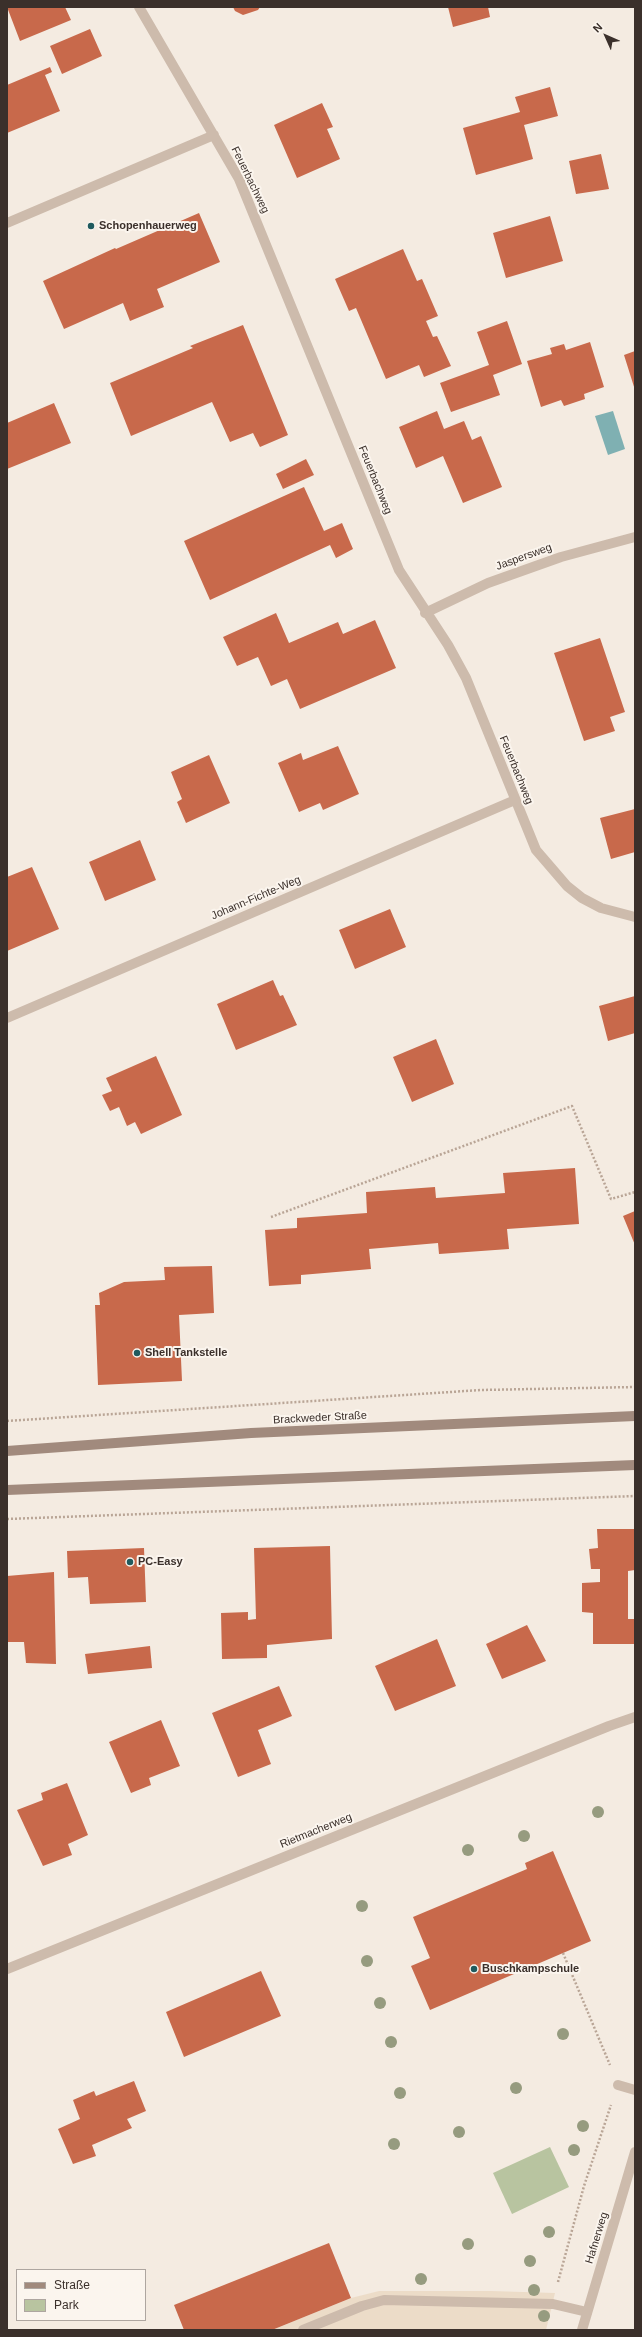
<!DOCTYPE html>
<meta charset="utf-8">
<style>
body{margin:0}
#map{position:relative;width:642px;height:2337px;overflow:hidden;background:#f4ebe1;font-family:Helvetica,sans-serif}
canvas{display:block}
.frame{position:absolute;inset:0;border:8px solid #3b302b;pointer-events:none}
.legend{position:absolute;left:16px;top:2269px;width:130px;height:52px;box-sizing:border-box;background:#fbf5ee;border:1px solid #aea6a0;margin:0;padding:5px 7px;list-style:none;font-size:12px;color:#3b302b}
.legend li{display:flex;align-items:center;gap:8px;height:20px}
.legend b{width:20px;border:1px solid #aea6a0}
.north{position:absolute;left:586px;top:16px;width:40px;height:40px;-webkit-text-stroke:3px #fbf5ee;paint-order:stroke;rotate:315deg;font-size:11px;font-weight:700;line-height:16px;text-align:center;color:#3b302b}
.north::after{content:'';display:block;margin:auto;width:14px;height:18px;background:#3b302b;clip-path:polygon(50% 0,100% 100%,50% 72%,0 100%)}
</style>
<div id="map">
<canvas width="642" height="2337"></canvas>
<div class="frame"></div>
<ul class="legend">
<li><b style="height:5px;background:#a18a7d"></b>Straße</li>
<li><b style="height:11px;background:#b8c4a0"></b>Park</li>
</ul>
<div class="north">N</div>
</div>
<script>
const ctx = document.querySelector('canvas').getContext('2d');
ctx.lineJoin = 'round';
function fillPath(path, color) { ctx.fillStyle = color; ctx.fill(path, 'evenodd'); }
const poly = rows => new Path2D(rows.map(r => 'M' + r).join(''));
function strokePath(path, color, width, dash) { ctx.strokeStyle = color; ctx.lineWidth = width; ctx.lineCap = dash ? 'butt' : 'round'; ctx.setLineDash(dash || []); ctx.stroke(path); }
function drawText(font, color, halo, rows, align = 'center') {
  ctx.font = font + ' Helvetica,sans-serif'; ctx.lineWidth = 4; ctx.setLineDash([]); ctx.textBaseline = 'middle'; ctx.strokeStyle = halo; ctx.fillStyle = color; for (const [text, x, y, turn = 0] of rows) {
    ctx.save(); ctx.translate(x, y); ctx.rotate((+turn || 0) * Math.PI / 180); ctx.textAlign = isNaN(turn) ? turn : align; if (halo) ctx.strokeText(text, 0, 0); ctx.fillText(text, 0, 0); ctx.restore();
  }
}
fillPath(poly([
 [550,2147,569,2187,512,2214,493,2173]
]), '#b8c4a0');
fillPath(poly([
 [379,2291,491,2291,555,2293,546,2330,272,2330,351,2298]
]), '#ecdcc8');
fillPath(poly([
 [613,411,625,449,608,455,595,416]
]), '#7fb0b2');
fillPath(poly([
 [7,7,65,7,71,20,20,41],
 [233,7,260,7,258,10,243,15,235,11],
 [448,7,488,7,490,17,453,27],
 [90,29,102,56,62,74,50,46],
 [50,67,52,72,45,75,60,111,7,133,7,85],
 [550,87,558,116,524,125,533,159,476,175,463,128,520,112,515,97],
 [322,103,333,127,327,129,340,159,297,178,274,125],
 [601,154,609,189,576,194,569,161],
 [199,213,220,262,157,289,164,307,130,321,123,303,64,329,43,281,115,248,116,249],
 [550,216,563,261,506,278,493,233],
 [403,249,417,281,422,279,438,316,426,321,433,337,437,336,451,366,424,377,419,365,386,379,356,308,349,311,335,279],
 [507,321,522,364,493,375,500,395,451,412,440,383,489,365,477,332],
 [243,325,288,435,260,447,253,433,230,442,212,402,131,436,110,383,193,348,190,346],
 [590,342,604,387,584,394,585,399,564,406,561,400,541,407,527,361,552,354,550,348,564,344,566,350],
 [635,351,635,390,624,355],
 [54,403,71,443,7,469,7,423],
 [437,411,444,429,464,421,472,440,481,436,502,487,463,503,443,456,416,468,399,427],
 [306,459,314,475,283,489,276,474],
 [304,487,324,531,342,523,353,549,336,558,330,545,210,600,184,541],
 [276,613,289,643,338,622,343,634,375,620,396,668,300,709,287,679,271,686,258,657,237,666,223,637],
 [600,638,625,712,610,717,615,731,584,741,554,653],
 [338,746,359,794,323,810,320,803,299,812,278,763,301,753,303,760],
 [209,755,230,803,186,823,177,802,182,799,171,772],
 [635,809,635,852,611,859,600,818],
 [140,840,156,880,105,901,89,862],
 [32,867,59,929,7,951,7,877],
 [390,909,406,947,355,969,339,930],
 [273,980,280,996,283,995,297,1025,236,1050,217,1004],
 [635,996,635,1033,608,1041,599,1006],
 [436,1039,454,1084,412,1102,393,1057],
 [156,1056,182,1115,141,1134,135,1122,127,1126,119,1107,110,1111,102,1095,112,1091,106,1078],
 [575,1168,579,1224,507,1229,509,1249,439,1254,438,1243,369,1249,371,1269,301,1275,301,1284,269,1286,265,1230,297,1228,297,1218,367,1213,366,1192,435,1187,436,1198,505,1193,503,1173],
 [635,1211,635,1245,623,1216],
 [212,1266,214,1313,179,1315,182,1381,98,1385,95,1305,100,1305,99,1293,124,1282,165,1280,164,1267],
 [597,1529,635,1529,635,1570,628,1571,628,1619,635,1619,635,1644,593,1644,593,1613,582,1612,582,1583,600,1582,600,1569,591,1569,589,1549,598,1548],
 [330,1546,332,1639,267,1645,267,1658,222,1659,221,1613,248,1612,248,1620,256,1619,254,1548],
 [144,1548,146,1602,90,1604,88,1577,68,1578,67,1551],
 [54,1572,56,1664,26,1663,24,1642,7,1642,7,1576],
 [527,1625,546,1661,502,1679,486,1644],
 [437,1639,456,1686,395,1711,375,1666],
 [150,1646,152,1668,88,1674,85,1654],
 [279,1686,292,1716,258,1730,271,1764,238,1777,212,1713],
 [161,1720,180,1766,149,1778,151,1785,131,1793,109,1742],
 [67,1783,88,1835,68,1844,72,1855,43,1866,17,1810,43,1800,41,1793],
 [553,1851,591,1941,430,2010,411,1966,430,1958,413,1917,527,1869,525,1863],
 [261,1971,281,2016,184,2057,166,2012],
 [134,2081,146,2111,127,2119,132,2128,92,2145,96,2156,73,2164,58,2129,80,2119,73,2100,94,2091,96,2096],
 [329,2243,351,2298,272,2330,184,2330,174,2305]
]), '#c8694b');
strokePath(poly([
 [271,1217,572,1106,611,1199,635,1192],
 [7,1421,481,1390,635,1387],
 [7,1519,635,1496],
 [563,1953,610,2065],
 [558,2282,584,2186,611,2105]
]), '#b9a596', 2.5, [2, 2]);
strokePath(poly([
 [618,2085,635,2090],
 [303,2330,362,2306,384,2300,553,2304,587,2312]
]), '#cdbbac', 10);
strokePath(poly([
 [139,7,239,179,399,570,448,645,466,678,536,850,567,886,582,898,601,908,635,917],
 [7,223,214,135],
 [425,613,488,583,561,557,635,537],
 [7,1018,515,800],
 [7,1969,609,1726,635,1717],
 [582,2330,635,2152]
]), '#cdbbac', 10);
strokePath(poly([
 [7,1451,251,1433,635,1416],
 [7,1490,635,1465]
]), '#a18a7d', 10);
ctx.fillStyle = '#969b7f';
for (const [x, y] of [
 [598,1812],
 [524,1836],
 [468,1850],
 [362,1906],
 [367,1961],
 [380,2003],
 [563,2034],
 [391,2042],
 [516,2088],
 [400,2093],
 [583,2126],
 [459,2132],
 [394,2144],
 [574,2150],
 [549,2232],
 [468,2244],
 [530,2261],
 [421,2279],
 [534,2290],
 [544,2316]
]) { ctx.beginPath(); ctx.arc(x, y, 6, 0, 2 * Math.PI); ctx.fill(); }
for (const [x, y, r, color] of [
 [91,226,4,"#1f5a5e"],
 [137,1353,4,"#1f5a5e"],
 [130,1562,4,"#1f5a5e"],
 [474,1969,4,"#1f5a5e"]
]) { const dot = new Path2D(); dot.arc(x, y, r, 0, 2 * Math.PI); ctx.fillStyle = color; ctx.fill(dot); strokePath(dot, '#fbf5ee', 1.5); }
drawText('11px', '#3b302b', '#fbf5ee', [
 ["Feuerbachweg",250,180,64],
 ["Feuerbachweg",375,480,68],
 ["Jaspersweg",524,557,-20],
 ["Feuerbachweg",516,770,68],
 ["Johann-Fichte-Weg",256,898,-23],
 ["Brackweder Straße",320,1418,-3],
 ["Rietmacherweg",316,1831,-22],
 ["Hafnerweg",597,2238,-73]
]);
drawText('bold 11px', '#3b302b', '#fbf5ee', [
 ["Schopenhauerweg",99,226],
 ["Shell Tankstelle",145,1353],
 ["PC-Easy",138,1562],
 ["Buschkampschule",482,1969]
], 'left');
</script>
